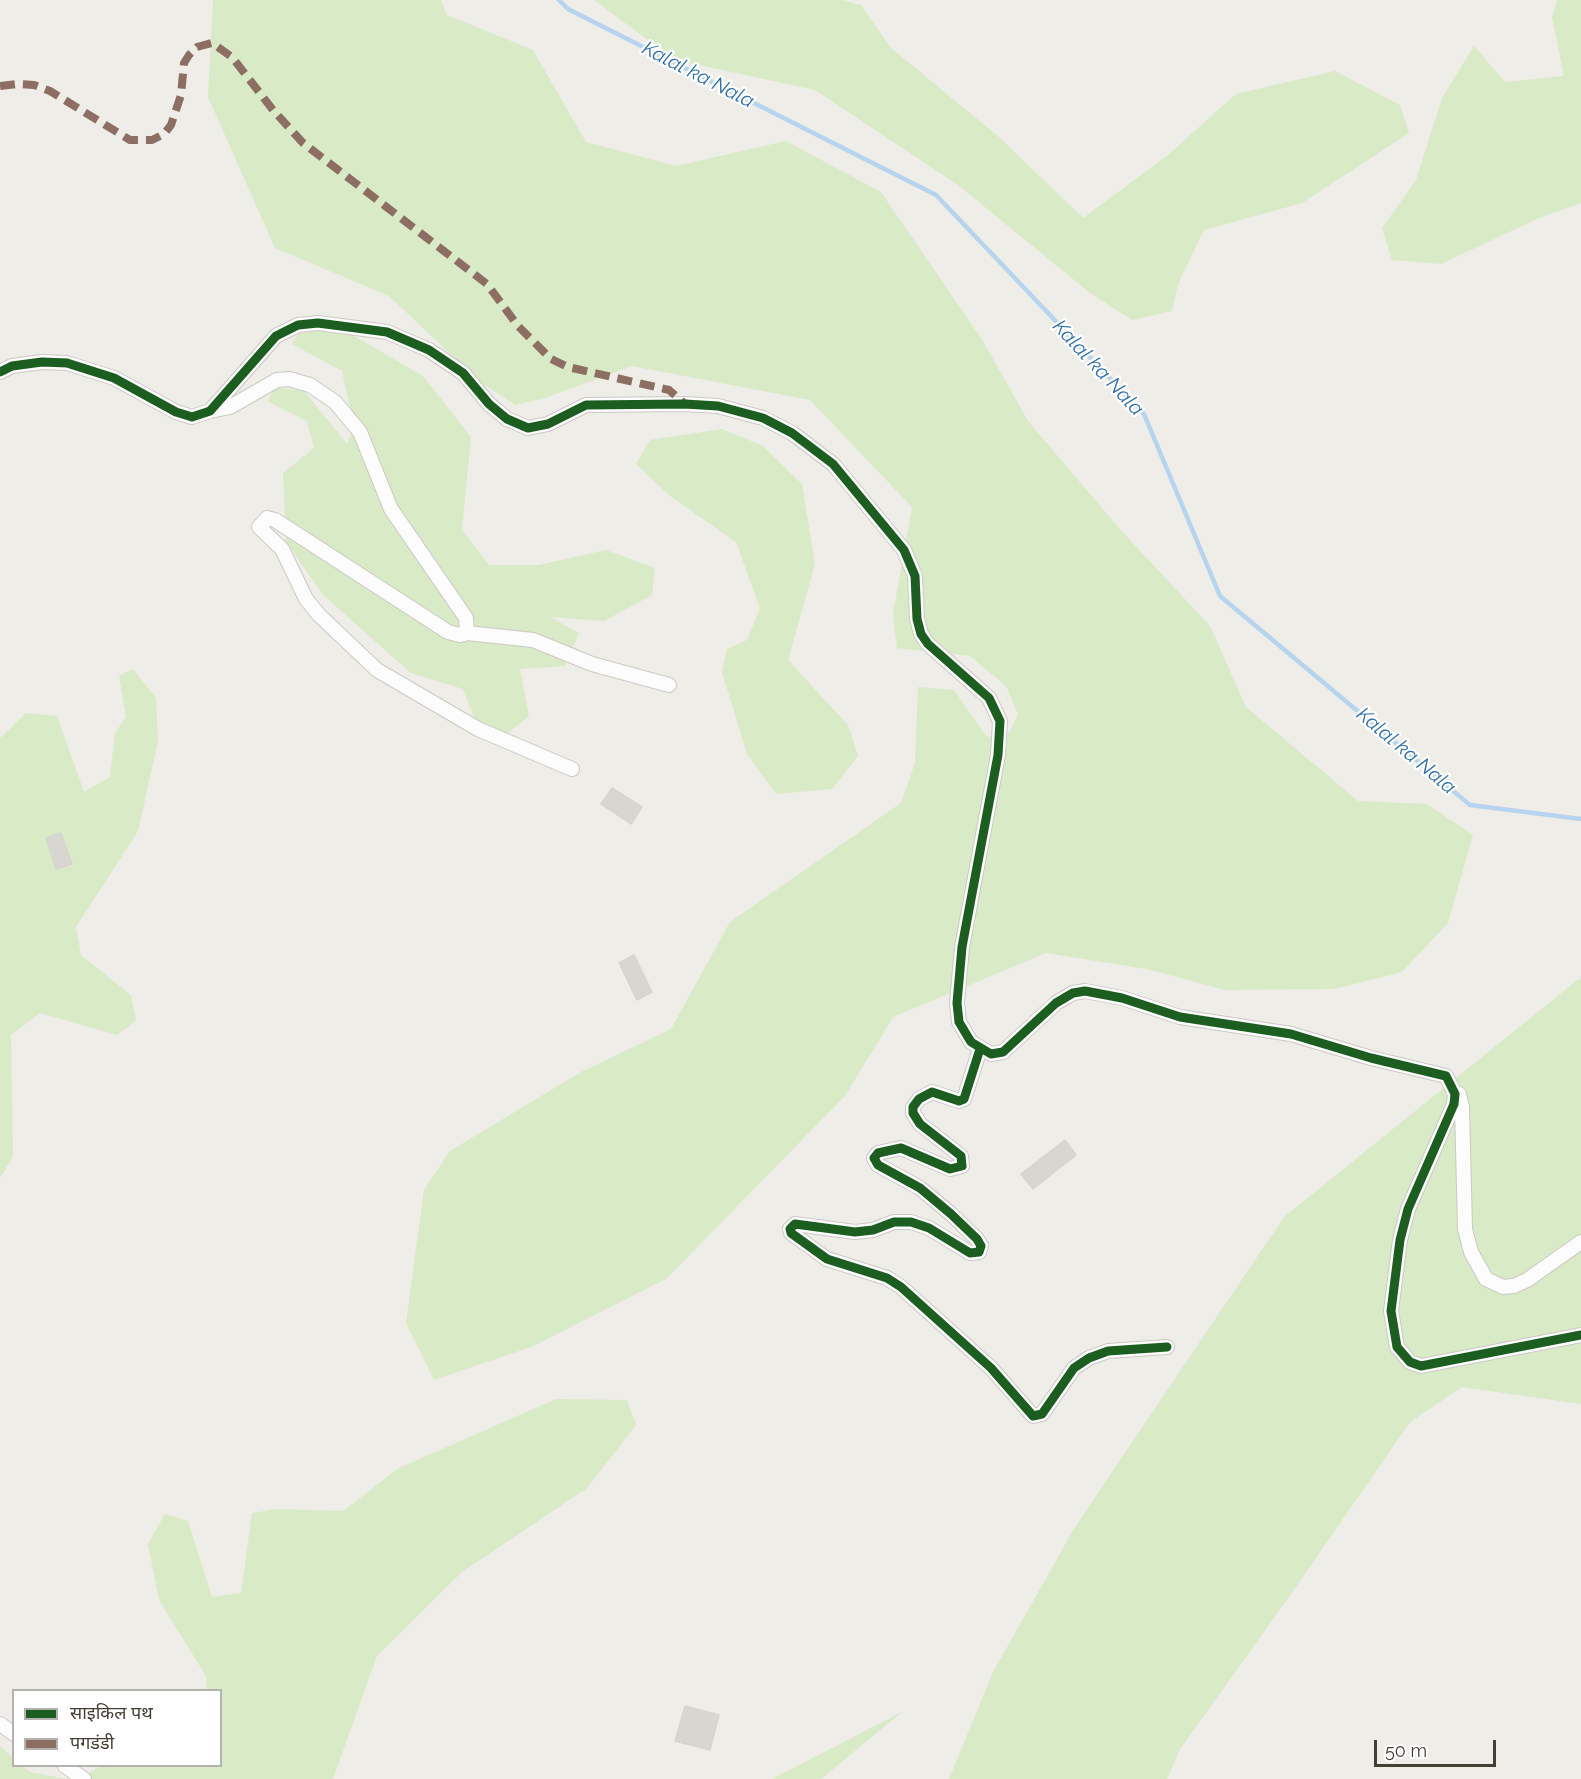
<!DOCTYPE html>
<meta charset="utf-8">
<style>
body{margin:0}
#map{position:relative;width:1581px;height:1779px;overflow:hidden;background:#eeede8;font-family:Raleway,"Noto Sans Devanagari",sans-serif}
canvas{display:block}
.legend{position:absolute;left:12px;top:1689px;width:210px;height:78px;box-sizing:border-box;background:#fff;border:2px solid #b4b2ae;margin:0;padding:8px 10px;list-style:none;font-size:18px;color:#443f34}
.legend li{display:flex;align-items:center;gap:12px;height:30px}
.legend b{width:30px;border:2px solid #b4b2ae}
.scale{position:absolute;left:1374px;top:1740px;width:122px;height:27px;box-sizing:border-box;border:3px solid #443f34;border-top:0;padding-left:8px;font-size:18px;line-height:21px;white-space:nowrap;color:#443f34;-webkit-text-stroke:4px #fff;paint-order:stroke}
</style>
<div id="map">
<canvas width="1581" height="1779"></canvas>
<ul class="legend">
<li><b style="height:8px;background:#1b5e20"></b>साइकिल पथ</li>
<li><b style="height:8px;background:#8d6e63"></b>पगडंडी</li>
</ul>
<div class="scale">50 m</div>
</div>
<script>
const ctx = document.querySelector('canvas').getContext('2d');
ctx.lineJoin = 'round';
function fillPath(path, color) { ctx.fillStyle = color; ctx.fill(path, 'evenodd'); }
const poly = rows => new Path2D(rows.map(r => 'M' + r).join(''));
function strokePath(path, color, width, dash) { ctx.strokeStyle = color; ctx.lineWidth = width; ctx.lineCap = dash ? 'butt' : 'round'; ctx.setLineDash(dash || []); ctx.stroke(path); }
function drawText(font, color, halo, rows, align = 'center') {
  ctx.font = font + ' Raleway,sans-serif'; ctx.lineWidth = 4.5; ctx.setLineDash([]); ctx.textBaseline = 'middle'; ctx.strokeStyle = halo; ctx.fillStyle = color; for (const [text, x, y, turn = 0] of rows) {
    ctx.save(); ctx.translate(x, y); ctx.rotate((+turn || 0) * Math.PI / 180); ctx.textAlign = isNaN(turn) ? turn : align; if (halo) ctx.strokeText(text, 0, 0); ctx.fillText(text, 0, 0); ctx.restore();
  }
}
fillPath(poly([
 [213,0,441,0,447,15,533,50,586,142,676,166,786,141,881,192,983,341,1028,421,1118,527,1210,626,1246,707,1358,801,1427,804,1473,835,1448,923,1402,972,1334,989,1225,990,1147,969,1046,953,893,1017,845,1096,666,1279,531,1347,434,1380,406,1323,424,1190,450,1151,581,1072,671,1029,730,922,901,803,915,763,918,687,954,690,987,737,1010,732,1018,714,1006,686,970,656,897,648,893,614,912,507,810,400,632,366,545,398,515,405,479,381,389,296,275,248,208,97],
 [594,0,841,0,861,5,890,47,999,137,1083,218,1168,155,1236,94,1335,71,1400,105,1409,133,1302,203,1204,230,1178,284,1172,311,1132,320,1090,293,958,185,815,90,675,60],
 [1557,0,1581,0,1581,203,1539,218,1441,264,1392,260,1382,228,1416,180,1442,98,1474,46,1505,82,1564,76,1552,17],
 [344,330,423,376,471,437,462,530,489,565,539,565,606,550,655,568,652,595,604,621,550,617,579,633,565,666,520,669,529,716,503,737,480,732,463,689,411,673,323,595,286,542,283,473,314,448,307,421,268,402,274,387,304,391,347,444,354,426,342,371,292,344,300,331],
 [722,429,763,446,802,484,815,564,788,660,848,725,858,756,832,789,776,794,747,754,722,672,727,649,747,640,760,608,736,542,670,496,636,464,650,440],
 [133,669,156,698,158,741,138,831,76,927,81,955,131,995,136,1021,117,1035,40,1013,11,1035,13,1157,0,1178,0,738,26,713,57,716,84,792,110,777,115,733,126,717,119,676],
 [1581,977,1581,1404,1462,1387,1410,1422,1291,1594,1180,1749,1167,1779,949,1779,993,1672,1075,1527,1284,1217],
 [556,1399,627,1400,636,1425,587,1488,462,1572,377,1656,333,1779,82,1779,100,1766,220,1766,220,1690,207,1690,206,1676,159,1600,148,1544,165,1514,188,1521,212,1597,241,1593,252,1513,278,1509,343,1511,399,1468],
 [902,1712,821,1779,772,1779],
 [0,1746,13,1758,14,1766,22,1766,30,1772,67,1779,0,1779]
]), '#d9eac6');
strokePath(poly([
 [559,0,568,9,936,195,1144,414,1220,596,1470,805,1581,819]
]), '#b6d4ee', 4.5);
const building = poly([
 [612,788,642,807,631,824,601,804,612,788],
 [61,833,72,864,56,869,46,838,61,833],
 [634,955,652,992,637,1000,619,963,634,955],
 [1065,1140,1076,1155,1033,1189,1021,1174,1065,1140],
 [685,1706,719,1715,710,1750,675,1741,685,1706]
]);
fillPath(building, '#d8d6d0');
strokePath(building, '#d7d4cd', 1.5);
const street = poly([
 [0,372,12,366,42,362,67,363,114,378,176,412,192,417,210,411,276,336,298,325,318,323,387,332,429,350,463,373,489,404,507,419,528,428,548,424,586,405,685,404,718,406,763,418,792,433,833,464,904,550,915,576,917,619,921,634,928,644,989,698,1000,721,998,755,962,947,957,1003,959,1022,971,1042,991,1054,1003,1052,1056,1003,1073,993,1085,991,1122,998,1180,1017,1291,1034,1371,1058,1446,1076,1455,1094,1454,1104,1408,1209,1400,1240,1391,1311,1397,1347,1410,1362,1421,1366,1581,1335],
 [210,411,230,407,277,380,289,379,310,385,335,402,360,432,391,509,466,618,467,633,460,635,448,632,275,520,267,518,259,527,282,549,306,599,319,615,377,670,478,729,572,769],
 [467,633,533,640,592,664,669,685],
 [980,1049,964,1099,959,1101,932,1092,919,1099,913,1107,913,1113,920,1124,961,1156,962,1166,950,1169,901,1148,878,1153,874,1158,878,1165,920,1188,951,1214,977,1239,981,1246,979,1252,970,1253,929,1228,911,1222,894,1222,873,1230,855,1232,795,1224,790,1229,791,1233,827,1259,887,1278,901,1287,991,1368,1033,1416,1042,1414,1074,1368,1089,1358,1108,1351,1167,1347],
 [1459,1094,1462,1107,1465,1229,1471,1252,1486,1279,1503,1287,1514,1286,1527,1280,1581,1242],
 [0,1724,14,1734],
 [65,1766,84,1779]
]);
strokePath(street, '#cbc9c3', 16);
strokePath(street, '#fcfcfc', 14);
strokePath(poly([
 [0,86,17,84,34,85,50,91,130,140,152,140,164,134,171,125,181,95,184,63,189,55,197,47,212,43,232,57,273,110,303,143,487,284,518,326,551,359,568,367,669,390,685,404]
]), '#8d6e63', 8, [15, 8]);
strokePath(poly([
 [0,372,12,366,42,362,67,363,114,378,176,412,192,417,210,411,276,336,298,325,318,323,387,332,429,350,463,373,489,404,507,419,528,428,548,424,586,405,685,404,718,406,763,418,792,433,833,464,904,550,915,576,917,619,921,634,928,644,989,698,1000,721,998,755,962,947,957,1003,959,1022,971,1042,991,1054,1003,1052,1056,1003,1073,993,1085,991,1122,998,1180,1017,1291,1034,1371,1058,1446,1076,1455,1094,1454,1104,1408,1209,1400,1240,1391,1311,1397,1347,1410,1362,1421,1366,1581,1335],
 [980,1049,964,1099,959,1101,932,1092,919,1099,913,1107,913,1113,920,1124,961,1156,962,1166,950,1169,901,1148,878,1153,874,1158,878,1165,920,1188,951,1214,977,1239,981,1246,979,1252,970,1253,929,1228,911,1222,894,1222,873,1230,855,1232,795,1224,790,1229,791,1233,827,1259,887,1278,901,1287,991,1368,1033,1416,1042,1414,1074,1368,1089,1358,1108,1351,1167,1347]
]), '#1b5e20', 9);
drawText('italic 20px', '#2c70b0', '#fff', [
 ["Kalal ka Nala",698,75,27],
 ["Kalal ka Nala",1098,368,47],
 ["Kalal ka Nala",1406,751,40]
]);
</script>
